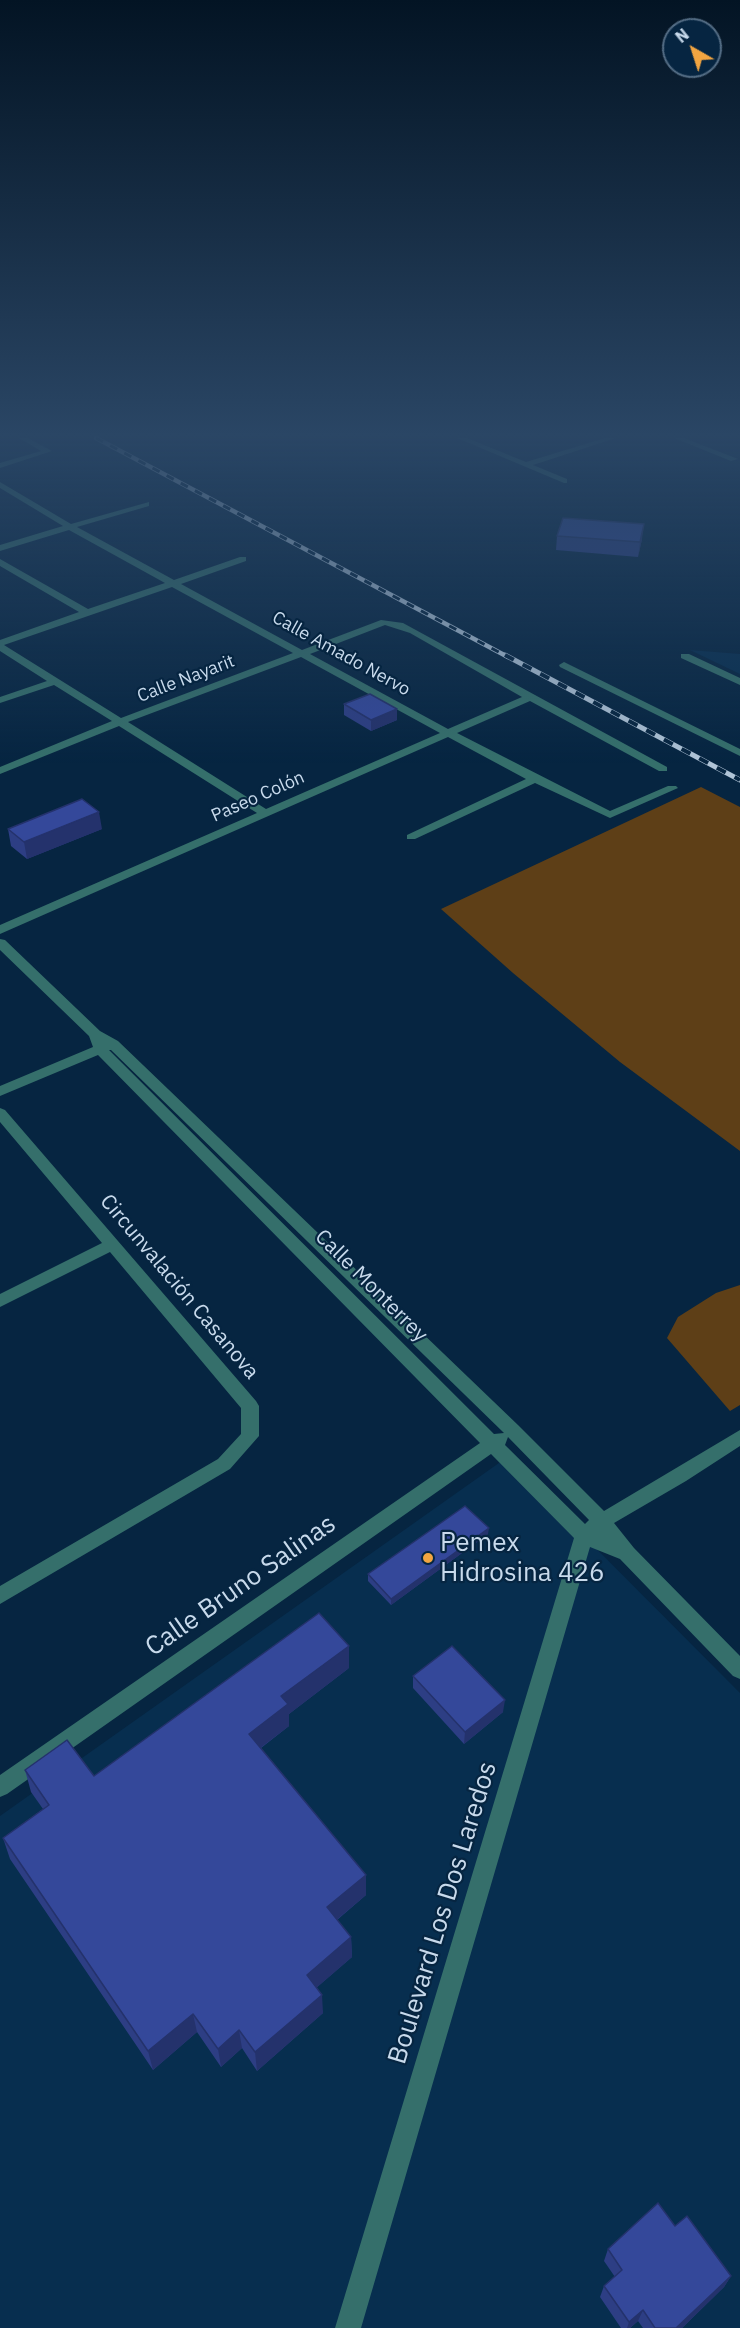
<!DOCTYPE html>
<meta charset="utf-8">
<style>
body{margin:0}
#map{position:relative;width:740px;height:2328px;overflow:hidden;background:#062541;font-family:"IBM Plex Sans",sans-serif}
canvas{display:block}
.north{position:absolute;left:662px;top:18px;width:60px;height:60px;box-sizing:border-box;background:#062541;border:2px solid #546d85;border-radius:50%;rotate:321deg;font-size:16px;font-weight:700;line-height:24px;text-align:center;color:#c8daec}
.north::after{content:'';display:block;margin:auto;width:21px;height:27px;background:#f2a541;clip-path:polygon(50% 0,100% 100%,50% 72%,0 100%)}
</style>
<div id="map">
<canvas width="740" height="2328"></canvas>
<div class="north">N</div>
</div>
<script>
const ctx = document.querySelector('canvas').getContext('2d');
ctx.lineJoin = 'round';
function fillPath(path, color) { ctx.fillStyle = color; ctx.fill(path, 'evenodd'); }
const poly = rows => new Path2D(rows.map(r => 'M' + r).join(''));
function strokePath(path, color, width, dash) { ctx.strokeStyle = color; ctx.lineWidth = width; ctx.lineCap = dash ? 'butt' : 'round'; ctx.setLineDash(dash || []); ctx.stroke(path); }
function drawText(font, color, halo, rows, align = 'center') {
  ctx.font = font + ' "IBM Plex Sans",sans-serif'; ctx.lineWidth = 4.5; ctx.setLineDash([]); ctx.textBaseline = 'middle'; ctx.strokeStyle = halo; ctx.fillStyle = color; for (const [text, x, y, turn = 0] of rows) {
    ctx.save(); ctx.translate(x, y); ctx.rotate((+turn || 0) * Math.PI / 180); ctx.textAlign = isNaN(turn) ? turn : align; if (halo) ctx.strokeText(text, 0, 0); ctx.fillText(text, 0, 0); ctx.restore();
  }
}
fillPath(poly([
 [690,650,740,654,740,674],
 [506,1458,740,1693,740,2328,0,2328,0,1816]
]), '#072e4f');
fillPath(poly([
 [701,787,740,807,740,1151,620,1062,513,973,441,909],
 [740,1285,740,1405,730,1411,667,1338,678,1317,716,1293]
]), '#5e3f17');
fillPath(poly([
 [19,438,28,438,52,451,0,468,0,463,41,451,19,438],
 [457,438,467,438,526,462,605,438,616,438,533,465,567,479,567,483,564,483,457,438],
 [674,438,684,438,738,459,731,461,674,438],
 [0,482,71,524,149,502,149,506,77,527,174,580,240,557,246,557,246,561,181,584,302,650,381,620,403,623,667,767,667,771,659,771,530,701,457,733,610,811,668,786,676,786,678,788,610,818,535,783,415,839,407,839,407,835,526,779,448,737,0,934,0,925,257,813,119,726,0,774,0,767,112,721,54,685,0,703,0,697,47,681,0,651,0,640,79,612,0,566,0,559,88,609,165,583,69,530,0,551,0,545,63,526,0,488,0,482],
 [172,587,293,653,121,718,4,645,172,587],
 [385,625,410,633,522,697,448,729,310,654,385,625],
 [301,657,440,733,266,809,128,722,301,657],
 [681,654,689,654,740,678,740,685,681,658,681,654],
 [564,662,740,749,740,756,560,667,559,665,564,662],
 [0,939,5,940,100,1031,118,1041,518,1425,604,1511,740,1430,740,1446,686,1481,614,1523,634,1548,740,1656,740,1679,733,1676,620,1559,590,1547,361,2328,335,2328,574,1538,491,1454,7,1794,0,1797,0,1775,480,1443,98,1055,0,1096,0,1086,93,1047,89,1036,0,950,0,939],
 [109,1050,111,1050,504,1433,494,1434,109,1050],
 [508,1437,589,1520,585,1524,505,1445,508,1437],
 [0,1108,5,1110,256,1401,259,1406,259,1436,230,1469,0,1604,0,1586,218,1459,241,1434,241,1408,110,1252,0,1307,0,1294,102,1243,0,1122,0,1108]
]), '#356f6b');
const railFar1 = poly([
 [96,438,508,657]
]);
const rail = poly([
 [505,655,740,780]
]);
strokePath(railFar1, '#b0c4d7', 4.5);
strokePath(rail, '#b0c4d7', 5);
strokePath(railFar1, '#062541', 3, [8]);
strokePath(rail, '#062541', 4, [10]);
fillPath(poly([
 [557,536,642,539,638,557,556,550],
 [344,704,397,709,397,720,371,731,344,715],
 [8,829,102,829,27,859,11,846],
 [488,1534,391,1605,368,1581,368,1574],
 [349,1668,289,1714,289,1726,261,1748,366,1875,366,1895,337,1920,351,1937,352,1957,316,1988,323,2013,257,2071,242,2048,221,2067,197,2032,153,2070,10,1859,3,1838,43,1809,31,1792,25,1770,94,1776],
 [413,1676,503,1712,464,1744,413,1688],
 [675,2226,731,2276,724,2287,682,2328,643,2328,638,2321,630,2328,621,2328,600,2297,604,2286,615,2277,604,2261,608,2249]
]), '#2d3e84');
fillPath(poly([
 [644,524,642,539,638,557,640,542],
 [397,709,397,720,371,731,371,720],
 [99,812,102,829,27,859,24,842],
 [489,1528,488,1534,391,1605,391,1599],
 [349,1646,349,1668,289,1714,289,1726,251,1755,249,1734,281,1696],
 [505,1700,503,1712,464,1744,465,1732],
 [366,1875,366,1895,328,1927,327,1907],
 [351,1937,352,1957,308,1995,307,1975],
 [322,1995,323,2013,257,2071,255,2052],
 [193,2014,197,2032,153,2070,148,2051],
 [239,2030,242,2048,221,2067,218,2049],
 [731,2276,724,2287,682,2328,676,2328],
 [643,2310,638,2321,630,2328,627,2328,629,2322]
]), '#24326c');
const building = poly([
 [563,518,644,524,640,542,557,536,563,518],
 [370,694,397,709,371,720,344,704,370,694],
 [82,799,99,812,24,842,8,829,82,799],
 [465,1506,489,1528,391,1599,368,1574,465,1506],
 [319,1613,349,1646,281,1696,288,1704,249,1734,366,1875,327,1907,351,1937,307,1975,322,1995,255,2052,239,2030,218,2049,193,2014,148,2051,3,1838,49,1805,25,1770,67,1740,94,1776,319,1613],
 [452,1646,505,1700,465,1732,413,1676,452,1646],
 [658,2203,675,2226,687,2216,731,2276,676,2328,655,2328,643,2310,629,2322,604,2286,622,2270,608,2249,658,2203]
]);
fillPath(building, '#34489a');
strokePath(building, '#24326c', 1.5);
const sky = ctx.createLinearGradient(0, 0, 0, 764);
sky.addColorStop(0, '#031424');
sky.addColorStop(0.57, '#2a4665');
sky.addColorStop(1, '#2a466500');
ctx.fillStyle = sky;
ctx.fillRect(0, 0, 740, 764);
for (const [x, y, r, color] of [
 [428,1558,6,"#f2a541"]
]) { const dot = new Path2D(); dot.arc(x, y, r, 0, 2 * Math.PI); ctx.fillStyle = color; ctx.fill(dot); strokePath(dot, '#062541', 2); }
drawText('18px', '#c8daec', '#062541', [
 ["Calle Amado Nervo",341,654,29],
 ["Calle Nayarit",186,679,-21],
 ["Paseo Colón",258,797,-24]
]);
drawText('21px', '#c8daec', '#062541', [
 ["Calle Monterrey",371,1286,45],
 ["Circunvalación Casanova",179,1287,50]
]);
drawText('26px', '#c8daec', '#062541', [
 ["Pemex",440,1543],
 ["Hidrosina 426",440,1573]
], 'left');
drawText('26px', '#c8daec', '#062541', [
 ["Calle Bruno Salinas",241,1586,-35],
 ["Boulevard Los Dos Laredos",443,1913,-73]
]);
</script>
